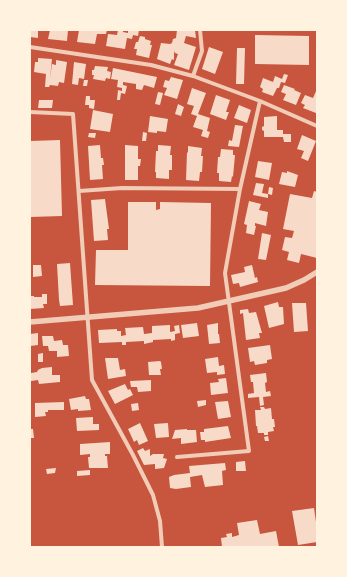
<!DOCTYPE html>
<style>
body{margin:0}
#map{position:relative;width:347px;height:577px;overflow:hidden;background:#c8553d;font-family:"DejaVu Sans",sans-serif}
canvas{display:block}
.frame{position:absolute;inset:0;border:31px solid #fff3e0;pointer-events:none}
</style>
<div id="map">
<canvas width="347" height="577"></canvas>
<div class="frame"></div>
</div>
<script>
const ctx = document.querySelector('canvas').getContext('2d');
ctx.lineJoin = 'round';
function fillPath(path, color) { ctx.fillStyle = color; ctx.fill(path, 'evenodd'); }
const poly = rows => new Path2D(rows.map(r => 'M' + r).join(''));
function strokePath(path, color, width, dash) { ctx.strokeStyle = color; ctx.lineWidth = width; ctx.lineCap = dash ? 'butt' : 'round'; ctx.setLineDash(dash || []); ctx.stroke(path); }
fillPath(poly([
 [30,30,38,30,38,38,30,37],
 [50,30,68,30,67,41,48,39],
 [79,30,88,31,88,30,107,30,106,34,97,34,95,44,77,42],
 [118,30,123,30,123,32,128,33,128,30,139,30,138,36,133,35,132,39,127,38,125,49,106,46,108,34,117,35],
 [177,30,195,30,196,38,186,36,184,43,196,47,189,70,174,65,178,54,175,53,174,51,174,60,172,59,170,64,157,59,161,43,170,44,172,43,173,39,176,38],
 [255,35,309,36,309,65,255,64],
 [140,36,145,37,145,39,151,41,150,45,152,45,149,58,136,55,137,49,134,49,136,42,138,42],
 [209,47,223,52,215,74,202,69],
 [237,48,245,48,244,84,236,84],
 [38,58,52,59,50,79,52,64,56,65,56,60,67,62,64,83,59,82,58,86,50,85,49,87,45,87,46,74,34,72,35,62,38,62],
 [74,62,86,64,84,79,79,78,78,85,72,84],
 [95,66,108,67,107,71,111,72,110,79,106,78,105,81,93,79,94,75,92,75,92,70,94,70],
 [113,68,157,77,154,88,144,85,142,90,136,89,136,84,123,82,123,85,127,86,125,94,121,93,120,100,117,100,118,90,122,91,122,88,117,87,118,80,111,79],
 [284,74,288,75,285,83,281,82,279,88,277,88,273,96,262,92,263,89,260,87,263,78,273,82,275,76,282,79],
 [171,77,183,80,177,99,164,95,167,88,163,87,165,80,169,81],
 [84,80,88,80,87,86,83,86],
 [284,85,295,89,294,90,301,93,296,105,283,100,286,94,281,92],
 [192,88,206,93,198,114,210,118,207,131,210,132,208,138,201,136,203,130,193,127,197,116,191,114,194,106,187,104],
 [317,89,317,111,316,113,303,108,305,105,301,103,305,95,313,98],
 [158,92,163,93,160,105,155,104],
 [216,95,230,100,226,112,229,112,226,120,210,114],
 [86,96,90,96,90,100,95,100,94,109,89,108,89,105,85,105],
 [39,100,53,100,52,108,38,108],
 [178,104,184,107,181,116,175,114],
 [239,105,251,110,247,123,234,118],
 [93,110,113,114,110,132,90,129],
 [150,116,168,119,166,132,157,131,157,133,148,132],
 [277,116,277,130,283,130,283,134,291,134,291,142,284,142,283,137,264,137,264,131,262,130,262,127,264,126,264,117],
 [235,125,243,126,239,147,228,146,229,140,232,141],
 [143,132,147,133,146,141,142,141],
 [89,133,96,133,95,138,88,137],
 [302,135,316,141,308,161,301,158,304,151,297,149],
 [60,140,62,216,30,217,30,141],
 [100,145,101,158,103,158,104,165,102,165,103,179,90,180,88,146],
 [125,145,138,146,138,159,141,159,140,166,138,166,138,180,125,180],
 [158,145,171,146,170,155,172,155,172,170,169,170,169,179,156,178,156,172,155,172,156,151,158,151],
 [188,146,202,148,201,156,203,156,202,172,200,172,199,181,186,180,187,152,188,153],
 [221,149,233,150,233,155,235,155,233,177,232,176,231,182,219,181,219,173,217,173,218,157,220,157],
 [258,161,272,163,269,180,255,177],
 [287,171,298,175,295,187,279,184,282,172,287,173],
 [256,183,264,184,262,193,268,194,269,187,273,188,272,195,268,194,268,198,253,195],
 [314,191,317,192,317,258,301,254,299,263,287,260,289,252,282,250,285,237,292,238,294,231,283,229,290,194,312,198],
 [105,199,109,229,107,229,108,240,94,241,91,200],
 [249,201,261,204,259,210,268,212,266,226,255,223,255,226,256,226,254,235,246,233,247,225,244,224],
 [128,202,156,202,156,210,160,209,160,202,211,203,210,286,95,285,96,250,128,250],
 [262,233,271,235,266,260,258,259],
 [70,263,73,305,60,306,59,300,57,264],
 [33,265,41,265,42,276,33,277],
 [252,265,255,278,257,277,258,282,240,287,239,283,233,284,231,275,245,272,244,267],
 [42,294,47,294,47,304,43,304,44,308,30,309,30,296,34,296,34,297,42,297],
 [278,302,279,307,283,307,284,324,269,328,264,306],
 [292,303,306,303,308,331,294,332],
 [248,309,249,313,256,312,262,333,259,333,260,338,246,340,243,313,240,314,240,310],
 [197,323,199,336,183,338,181,325],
 [218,323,218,334,219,334,220,343,209,344,207,325],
 [170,325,170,332,175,331,174,326,179,325,180,333,175,334,175,340,171,341,171,339,153,340,153,342,144,344,144,341,126,342,126,345,122,345,122,342,99,343,98,330,117,329,117,331,121,331,121,336,126,335,125,328,143,327,144,334,152,333,152,326],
 [38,333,38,345,30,346,30,334],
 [42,336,53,336,54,341,62,340,63,345,68,345,69,356,57,357,57,351,49,351,48,346,43,346],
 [270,345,272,359,267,360,267,363,255,365,254,361,250,362,248,348],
 [43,353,43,362,38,362,38,354],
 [218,357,219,366,224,365,225,374,217,375,217,372,207,373,205,359],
 [105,358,118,358,120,370,125,369,126,376,108,379],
 [160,361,161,362,162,369,160,369,161,375,149,375,148,362],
 [52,367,52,375,60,375,60,382,39,384,38,380,31,381,31,373,37,372,38,370,42,368],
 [266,373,267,382,265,383,266,392,270,391,271,396,263,397,264,405,260,406,259,397,248,398,248,394,254,393,253,382,251,382,250,375],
 [226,378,228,393,211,395,210,383,219,382,218,379],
 [151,380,151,391,138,392,137,387,131,387,130,381],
 [125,384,128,390,130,389,133,395,115,404,108,391],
 [85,396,86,399,89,399,91,410,78,411,78,409,71,410,69,399],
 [206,400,206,405,198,407,197,401],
 [228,401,231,417,218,419,215,402],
 [64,402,64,410,48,410,48,412,45,412,46,416,35,417,35,403],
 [138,403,139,410,132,411,131,404],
 [260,407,264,407,265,409,271,408,272,419,274,419,275,427,273,427,274,431,268,432,268,435,264,435,264,433,258,433,257,426,256,426,255,410,261,410],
 [93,417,93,424,99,424,99,430,77,431,76,418],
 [140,423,148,441,139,445,137,440,134,442,128,429],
 [168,423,169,437,156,438,154,424],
 [228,426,231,438,205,442,205,440,201,440,200,432,204,432,204,429],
 [30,429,33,429,34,438,30,438],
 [187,429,187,430,196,430,197,442,181,444,181,438,172,439,175,430],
 [268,436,269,441,265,441,264,437],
 [110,442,110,454,105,454,105,456,107,456,108,468,89,468,88,457,90,457,90,454,80,455,80,444],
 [143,448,145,451,150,449,150,456,153,454,164,454,163,458,167,459,164,468,155,469,155,464,144,465,137,451],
 [245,461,246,471,236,471,236,462],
 [225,463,226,470,222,471,223,485,205,487,202,475,190,477,191,487,176,489,170,488,169,477,174,475,190,473,189,466],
 [56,468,55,473,47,474,46,469],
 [90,470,90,475,77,476,77,471],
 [314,508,317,529,317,542,298,545,292,511],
 [257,520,260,534,276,531,279,547,222,547,221,538,227,537,226,534,232,533,232,537,239,535,237,523]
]), '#f7dbc8');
strokePath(poly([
 [30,47,151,65,193,76,260,101,317,126],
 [193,76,202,51,200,30],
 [30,112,73,114,92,380,133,455,153,495,160,521,162,547],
 [79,191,122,188,240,189],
 [177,457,249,451,225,273,240,189,260,101]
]), '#f1ccb7', 4);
strokePath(poly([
 [30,322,198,308,286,288,304,280,317,272]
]), '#f1ccb7', 5.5);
</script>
